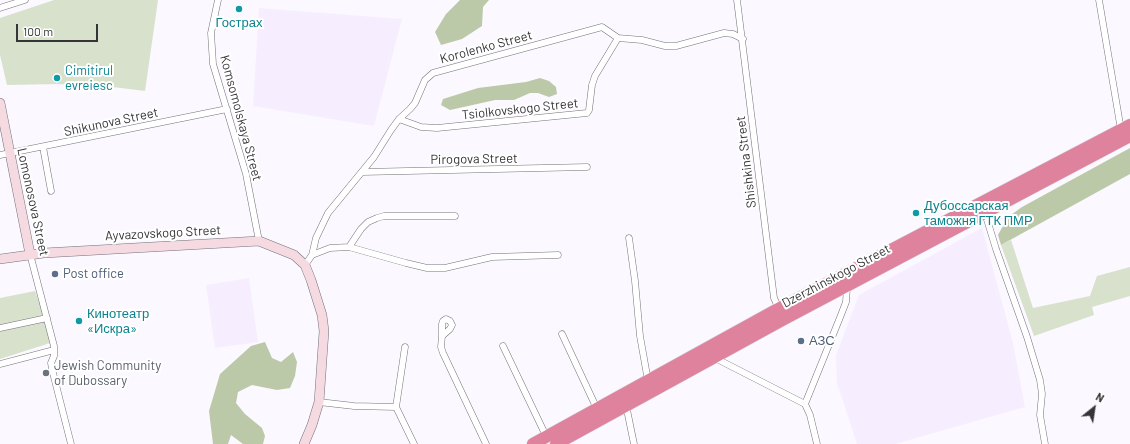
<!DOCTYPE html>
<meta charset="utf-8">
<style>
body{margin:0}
#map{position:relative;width:1130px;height:444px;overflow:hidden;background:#fbf8ff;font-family:Barlow,sans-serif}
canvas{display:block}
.north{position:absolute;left:1074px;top:388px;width:40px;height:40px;-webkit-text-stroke:3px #fff;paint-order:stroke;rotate:30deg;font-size:11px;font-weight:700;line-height:16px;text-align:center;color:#353437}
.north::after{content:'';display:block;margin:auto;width:14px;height:18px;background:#353437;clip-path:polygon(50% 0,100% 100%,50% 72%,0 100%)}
.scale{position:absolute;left:16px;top:24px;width:82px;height:18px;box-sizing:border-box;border:2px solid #353437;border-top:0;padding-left:5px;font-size:12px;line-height:14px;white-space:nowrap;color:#353437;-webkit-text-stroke:3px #fff;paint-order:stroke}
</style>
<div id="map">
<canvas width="1130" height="444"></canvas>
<div class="north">N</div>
<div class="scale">100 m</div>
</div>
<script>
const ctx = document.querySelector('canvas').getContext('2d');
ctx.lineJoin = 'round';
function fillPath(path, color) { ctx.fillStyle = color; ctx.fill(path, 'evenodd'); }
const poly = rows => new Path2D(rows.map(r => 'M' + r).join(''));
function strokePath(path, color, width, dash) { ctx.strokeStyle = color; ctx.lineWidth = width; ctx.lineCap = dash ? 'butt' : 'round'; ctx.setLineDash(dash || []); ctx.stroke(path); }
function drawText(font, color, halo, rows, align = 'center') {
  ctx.font = font + ' Barlow,sans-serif'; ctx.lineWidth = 4; ctx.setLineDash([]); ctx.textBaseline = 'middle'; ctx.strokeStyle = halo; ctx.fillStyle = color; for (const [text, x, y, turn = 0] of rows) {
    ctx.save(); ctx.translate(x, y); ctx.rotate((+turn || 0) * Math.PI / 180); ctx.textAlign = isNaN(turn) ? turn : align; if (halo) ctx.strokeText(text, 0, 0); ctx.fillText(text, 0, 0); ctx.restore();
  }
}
fillPath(poly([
 [259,8,402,19,374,126,253,106],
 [982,228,1013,343,1025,407,895,444,857,444,837,383,836,355,859,295],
 [249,278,258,342,215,348,206,285]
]), '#f6eefe');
fillPath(poly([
 [54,0,158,0,145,91,105,86,57,84,7,85,0,55,0,18],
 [1011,240,1033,308,1090,296,1097,276,1130,267,1130,296,1092,307,1094,315,1034,336,1001,245],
 [35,291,44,316,50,343,0,359,0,298]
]), '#d7e1cb');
fillPath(poly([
 [460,0,489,0,483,7,482,26,462,39,441,45,435,32,446,14],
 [540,78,549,81,556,87,557,94,549,97,538,93,530,93,514,100,495,100,450,110,441,105,443,99,478,88,526,82],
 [1130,148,1130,174,1001,245,998,235,1008,217,1022,207],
 [265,342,272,358,281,362,293,352,297,362,295,376,290,388,277,390,252,385,238,392,236,403,245,414,262,428,265,436,263,444,243,444,231,435,228,444,213,444,209,411,220,374,251,346]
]), '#bbc9a8');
const street = poly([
 [218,0,211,33,213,64,246,174,259,241],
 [737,0,774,298,779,309],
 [1099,0,1121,130],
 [0,8,25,0],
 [399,119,421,127,437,128,587,113,589,110,592,85,595,76,618,38],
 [43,147,51,191],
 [0,155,227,109],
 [362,172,587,167],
 [985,213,996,249,1027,337,1040,380,1042,394,1040,415,1045,444],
 [629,238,635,281,640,336,648,381],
 [349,247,361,229,368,222,377,218,384,216,455,216],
 [30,254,54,346,54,356,51,363,52,369,71,444],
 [312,255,330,248,349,247,406,263,427,268,445,268,492,257,558,255],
 [305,265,312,255,316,238,328,213,374,157,391,130,399,119,410,109,415,103,425,80,433,73,602,27,618,38,642,40,665,46,676,46,724,33,733,34,743,39],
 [0,328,47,318],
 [562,334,597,409],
 [442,336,442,324,443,321,446,319,450,321,452,325,450,329,442,336,441,347,443,353,486,444],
 [503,346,546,436],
 [715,358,805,404,841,315,846,302,847,287],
 [0,364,54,350],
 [319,402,354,406,396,407,414,444],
 [805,404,810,415,817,444],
 [626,405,634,444],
 [396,407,405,347]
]);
const secondary = poly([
 [0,103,30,254],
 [0,259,44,253,259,241,294,255,305,265,311,280,322,315,324,331,319,402,312,425,304,444]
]);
const highway = poly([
 [533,444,778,309,1130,125],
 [556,444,784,319,1130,136]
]);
strokePath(street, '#747178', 7);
strokePath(secondary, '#747178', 10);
strokePath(highway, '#d7d6d7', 13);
strokePath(street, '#fff', 6);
strokePath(secondary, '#f5dae2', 9);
strokePath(highway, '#df829e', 12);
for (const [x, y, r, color] of [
 [239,9,4,"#0f9aa8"],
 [57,78,4,"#0f9aa8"],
 [916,213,4,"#0f9aa8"],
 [55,274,4,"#5c6f8a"],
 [79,321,4,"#0f9aa8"],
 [801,341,4,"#5c6f8a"],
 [46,373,4,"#6b7280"]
]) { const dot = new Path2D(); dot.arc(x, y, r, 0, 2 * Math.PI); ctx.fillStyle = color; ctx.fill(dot); strokePath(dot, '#fff', 1.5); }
drawText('13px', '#0d838f', '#fff', [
 ["Гострах",239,23,"center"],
 ["Cimitirul",65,71],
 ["evreiesc",65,86],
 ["Дубоссарская",924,206],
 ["таможня ГТК ПМР",924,221],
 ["Кинотеатр",87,314],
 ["«Искра»",87,329]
], 'left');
drawText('13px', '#353437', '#fff', [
 ["Korolenko Street",486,47,-15],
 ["Tsiolkovskogo Street",520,109,-6],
 ["Komsomolskaya Street",241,118,75],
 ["Shikunova Street",111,122,-12],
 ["Pirogova Street",474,159,-1],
 ["Shishkina Street",746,162,-97],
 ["Lomonosova Street",33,202,78],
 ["Ayvazovskogo Street",163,233,-3],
 ["Dzerzhinskogo Street",836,276,-28]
]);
drawText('13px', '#4e5e75', '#fff', [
 ["Post office",63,274],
 ["АЗС",809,341]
], 'left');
drawText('13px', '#5b616d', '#fff', [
 ["Jewish Community",54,366],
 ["of Dubossary",54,381]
], 'left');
</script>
